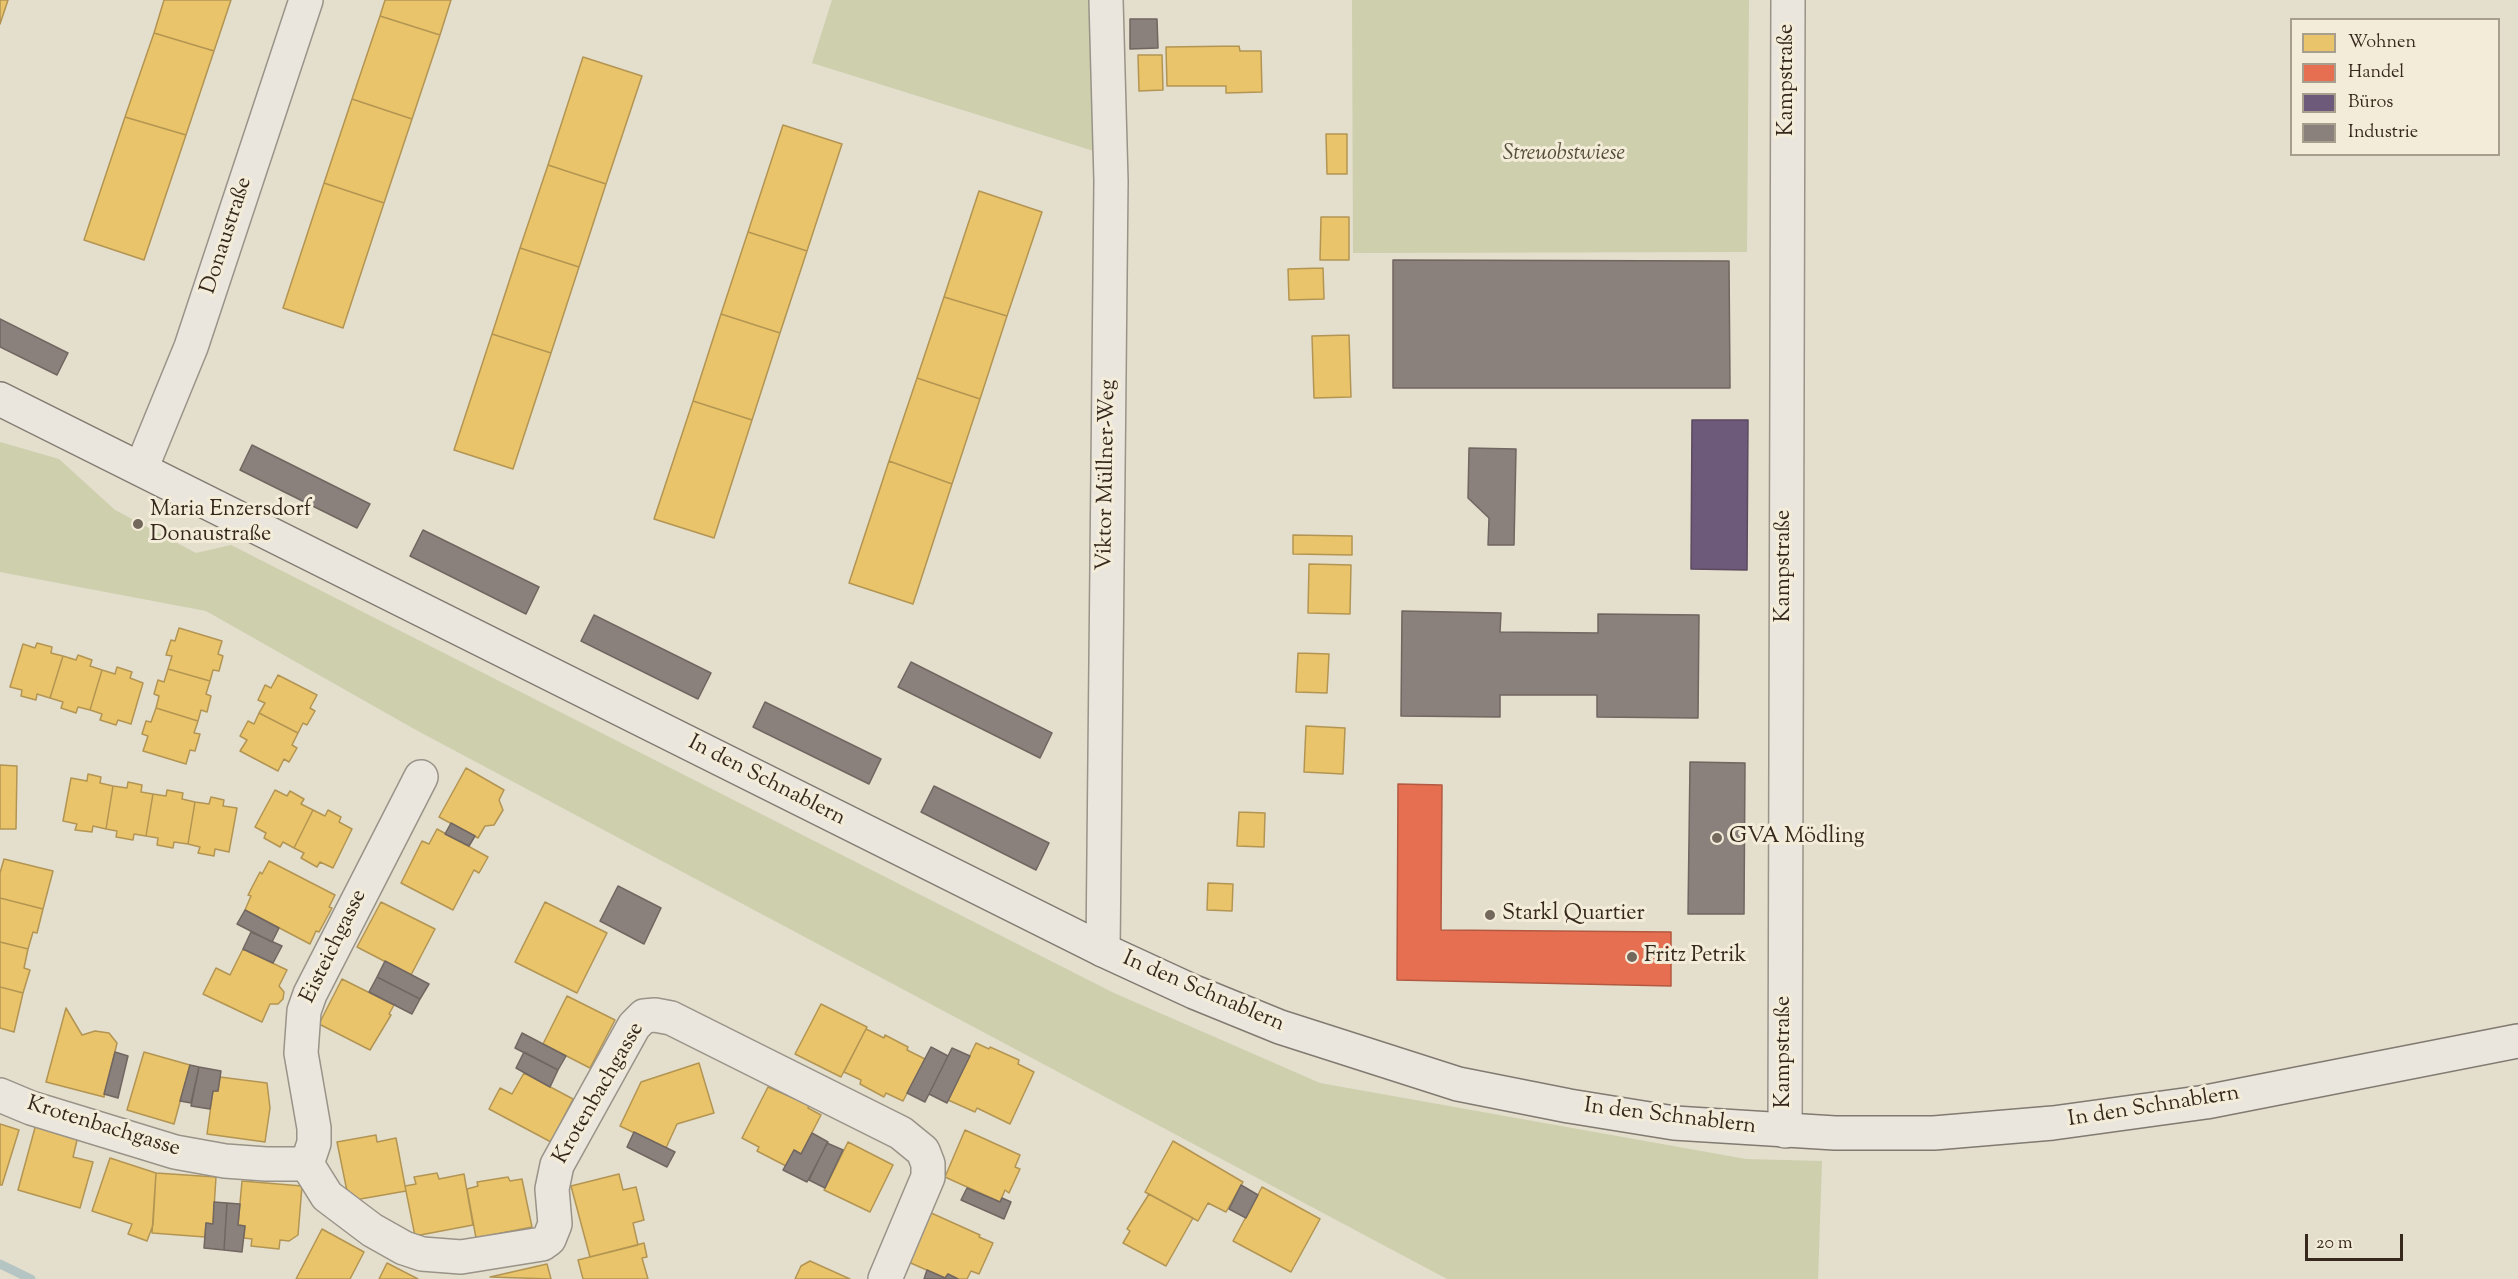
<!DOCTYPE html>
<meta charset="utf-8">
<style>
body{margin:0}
#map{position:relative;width:2518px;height:1279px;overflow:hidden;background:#e4decd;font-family:"Sorts Mill Goudy",serif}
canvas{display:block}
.legend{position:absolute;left:2290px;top:18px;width:210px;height:138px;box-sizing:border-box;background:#f3ecd9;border:2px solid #a79e8e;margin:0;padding:8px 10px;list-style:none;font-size:18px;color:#36281d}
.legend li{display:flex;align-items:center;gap:12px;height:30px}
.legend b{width:30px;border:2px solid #a79e8e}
.scale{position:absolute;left:2305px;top:1234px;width:98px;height:27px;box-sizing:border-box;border:3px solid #36281d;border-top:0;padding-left:8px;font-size:18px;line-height:21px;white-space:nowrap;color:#36281d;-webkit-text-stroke:4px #f3ecd9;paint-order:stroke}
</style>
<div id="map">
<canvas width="2518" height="1279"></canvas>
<ul class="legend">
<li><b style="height:16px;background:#e9c46a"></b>Wohnen</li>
<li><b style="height:16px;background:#e76f51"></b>Handel</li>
<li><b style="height:16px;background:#6d597a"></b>Büros</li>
<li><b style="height:16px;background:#8a817c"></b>Industrie</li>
</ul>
<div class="scale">20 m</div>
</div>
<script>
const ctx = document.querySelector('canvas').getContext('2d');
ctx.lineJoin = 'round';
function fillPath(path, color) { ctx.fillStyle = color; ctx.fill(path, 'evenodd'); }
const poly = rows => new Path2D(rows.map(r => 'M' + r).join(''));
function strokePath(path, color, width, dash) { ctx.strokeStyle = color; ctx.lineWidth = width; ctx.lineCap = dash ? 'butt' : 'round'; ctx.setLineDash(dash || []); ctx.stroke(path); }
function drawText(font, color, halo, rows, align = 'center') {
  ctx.font = font + ' "Sorts Mill Goudy",serif'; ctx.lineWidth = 6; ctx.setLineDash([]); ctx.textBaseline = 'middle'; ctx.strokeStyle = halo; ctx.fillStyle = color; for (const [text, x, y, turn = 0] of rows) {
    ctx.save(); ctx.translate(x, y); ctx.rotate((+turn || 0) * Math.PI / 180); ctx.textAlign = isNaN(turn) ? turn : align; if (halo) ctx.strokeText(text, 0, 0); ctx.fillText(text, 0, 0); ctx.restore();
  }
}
fillPath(poly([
 [832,0,1093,0,1097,152,812,63],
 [1352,0,1749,0,1747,252,1353,253],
 [0,442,59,459,115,510,196,553,231,545,1114,993,1320,1083,1746,1159,1822,1161,1818,1279,1447,1279,416,730,206,611,0,572]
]), '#cdcfad');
const homes = poly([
 [0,0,8,0,0,24,0,0],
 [164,0,231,0,214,51,154,33,164,0],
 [385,0,451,0,440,35,380,16,385,0],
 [380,16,440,35,412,119,352,99,380,16],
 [154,33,214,51,186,135,125,117,154,33],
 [1239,46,1240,51,1261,51,1262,92,1226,93,1226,86,1167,86,1166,47,1239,46],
 [1138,55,1162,55,1163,90,1139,91,1138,55],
 [583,57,642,76,606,184,548,165,583,57],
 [352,99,412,119,384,203,324,183,352,99],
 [125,117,186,135,144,260,84,240,125,117],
 [783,125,842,144,807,251,748,232,783,125],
 [1326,134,1347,134,1347,174,1327,174,1326,134],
 [548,165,606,184,579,267,520,248,548,165],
 [324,183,384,203,343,328,283,308,324,183],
 [979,191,1042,212,1007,316,944,297,979,191],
 [1321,217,1349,217,1349,260,1320,260,1321,217],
 [748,232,807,251,780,333,721,314,748,232],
 [520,248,579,267,551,353,492,334,520,248],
 [1323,268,1324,299,1289,300,1288,269,1323,268],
 [944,297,1007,316,980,399,917,378,944,297],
 [721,314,780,333,752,420,693,401,721,314],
 [492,334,551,353,513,469,454,450,492,334],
 [1349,335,1351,397,1314,398,1312,336,1349,335],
 [917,378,980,399,952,484,889,461,917,378],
 [693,401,752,420,714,538,654,519,693,401],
 [889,461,952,484,913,604,849,583,889,461],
 [1293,535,1352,536,1352,555,1293,554,1293,535],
 [1309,564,1351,565,1350,614,1308,613,1309,564],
 [179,628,222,641,218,654,223,656,219,671,213,670,210,681,168,669,172,656,166,655,171,640,175,641,179,628],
 [37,643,52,647,51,653,63,656,50,698,37,694,36,700,21,696,22,690,10,687,23,644,35,648,37,643],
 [1298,653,1329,654,1327,693,1296,692,1298,653],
 [78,655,92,660,90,666,102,670,90,710,78,707,76,713,61,708,63,702,50,698,63,656,76,660,78,655],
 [117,667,132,672,130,678,143,683,131,724,118,720,116,725,100,720,102,714,90,710,102,670,115,674,117,667],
 [168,669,210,681,206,694,211,696,207,712,201,710,198,721,156,708,159,696,154,694,158,680,164,682,168,669],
 [278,675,317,695,310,708,315,711,307,725,303,723,298,733,259,713,265,703,258,700,265,685,271,688,278,675],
 [156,708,198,721,194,733,200,734,195,751,190,750,186,764,143,751,148,736,142,734,146,721,151,722,156,708],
 [259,713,298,733,292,745,297,748,289,762,284,759,278,771,240,751,247,740,240,736,248,721,254,724,259,713],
 [1306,726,1345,728,1343,774,1304,772,1306,726],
 [0,765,17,766,16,829,0,829,0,765],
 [466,768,504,790,499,800,503,810,494,825,485,826,478,838,439,817,466,768],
 [88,774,101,777,100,783,113,786,106,829,93,826,92,832,75,830,77,824,63,821,71,778,87,781,88,774],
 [128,782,142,785,141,792,153,794,146,836,134,834,133,840,116,837,117,831,106,829,113,786,127,788,128,782],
 [167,790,183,793,182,799,195,802,188,844,174,842,173,848,157,845,158,838,146,836,153,794,166,796,167,790],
 [275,790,287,796,290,791,304,799,301,804,313,810,294,848,283,842,280,847,264,838,266,833,255,827,275,790],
 [211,797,224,800,223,806,237,808,229,852,215,849,214,856,198,853,200,847,188,844,195,802,209,804,211,797],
 [313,810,325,816,328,810,341,817,339,822,352,829,333,868,320,862,317,867,301,858,304,853,294,848,313,810],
 [1239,812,1265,813,1264,847,1237,846,1239,812],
 [437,829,488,857,479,873,474,870,453,910,401,883,422,841,429,844,437,829],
 [4,859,53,871,43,909,0,898,0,873,4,859],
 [269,861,335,895,329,907,332,908,319,932,316,931,310,944,245,910,251,896,248,895,260,872,262,874,269,861],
 [1208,883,1233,884,1232,911,1207,910,1208,883],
 [0,898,43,909,37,933,33,932,28,949,0,942,0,898],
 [381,902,435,929,411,975,357,947,381,902],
 [545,902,607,933,577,993,515,962,545,902],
 [0,942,28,949,24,968,30,970,23,993,0,987,0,942],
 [243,949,287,970,279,986,284,992,283,999,278,1004,270,1004,262,1022,203,994,216,968,230,975,243,949],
 [342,979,394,1005,389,1014,391,1015,370,1050,319,1024,342,979],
 [0,987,23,993,14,1032,0,1028,0,987],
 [567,996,615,1020,590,1068,543,1044,567,996],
 [821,1004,867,1027,841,1077,795,1054,821,1004],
 [66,1008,82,1035,95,1031,109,1033,117,1043,104,1097,46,1082,66,1008],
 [866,1029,884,1038,885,1035,908,1047,907,1050,925,1059,903,1101,886,1093,884,1097,860,1084,861,1080,844,1072,866,1029],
 [976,1043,989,1049,990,1047,1019,1060,1018,1064,1034,1072,1010,1124,977,1108,975,1112,948,1100,976,1043],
 [144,1052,190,1065,174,1124,127,1110,144,1052],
 [699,1063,714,1113,677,1124,666,1148,620,1126,641,1082,699,1063],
 [524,1073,573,1099,551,1142,489,1109,500,1088,512,1094,524,1073],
 [220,1077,267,1083,270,1108,265,1142,207,1134,213,1091,218,1091,220,1077],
 [768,1087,809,1105,808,1108,821,1115,801,1154,794,1150,786,1166,757,1151,759,1147,742,1138,768,1087],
 [0,1124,19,1130,2,1185,0,1185,0,1124],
 [36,1124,78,1136,73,1157,93,1162,80,1208,18,1190,36,1124],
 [965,1130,1020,1155,1015,1167,1020,1169,1009,1193,1005,1190,1000,1202,945,1177,965,1130],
 [376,1135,377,1142,396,1138,406,1191,349,1201,337,1142,376,1135],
 [1173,1141,1243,1182,1226,1212,1208,1203,1198,1221,1145,1192,1173,1141],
 [848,1142,893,1165,870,1212,824,1190,848,1142],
 [110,1158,156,1173,153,1225,147,1241,128,1234,132,1224,92,1211,110,1158],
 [156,1173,216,1177,213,1224,206,1223,205,1237,152,1233,156,1173],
 [437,1173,439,1179,464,1174,473,1225,415,1236,405,1186,416,1184,414,1177,437,1173],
 [619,1174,623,1190,636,1187,644,1220,633,1223,638,1245,590,1257,571,1186,619,1174],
 [508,1177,510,1181,522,1179,532,1227,476,1238,467,1189,478,1186,477,1182,508,1177],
 [242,1181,302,1186,298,1235,289,1241,280,1240,279,1249,251,1246,252,1239,244,1238,245,1226,238,1225,242,1181],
 [1262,1187,1320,1219,1291,1272,1233,1241,1262,1187],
 [1149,1194,1193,1218,1166,1266,1123,1243,1130,1231,1127,1229,1149,1194],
 [929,1212,980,1235,979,1237,993,1243,979,1274,971,1271,967,1279,958,1279,948,1274,945,1278,906,1261,929,1212],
 [322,1229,364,1252,350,1279,296,1279,322,1229],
 [644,1243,647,1257,642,1258,648,1279,583,1279,578,1260,644,1243],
 [810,1261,850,1279,795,1279,801,1266,810,1261],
 [387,1263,418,1279,379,1279,387,1263],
 [547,1264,551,1279,490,1277,547,1264]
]);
fillPath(homes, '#e9c46a');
strokePath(homes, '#b39553', 1.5);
const shops = poly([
 [1398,784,1442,785,1441,930,1671,932,1671,986,1397,980,1398,784]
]);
fillPath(shops, '#e76f51');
strokePath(shops, '#b25a41', 1.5);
const offices = poly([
 [1692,420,1748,420,1747,570,1691,569,1692,420]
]);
fillPath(offices, '#6d597a');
strokePath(offices, '#5c4a5e', 1.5);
const industry = poly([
 [1130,19,1157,19,1158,48,1130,49,1130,19],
 [1393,260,1729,261,1730,388,1393,388,1393,260],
 [0,319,68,353,57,375,0,347,0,319],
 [252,445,370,504,357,528,240,470,252,445],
 [1469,448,1516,449,1514,545,1488,545,1489,518,1468,498,1469,448],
 [423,530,539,587,526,614,410,556,423,530],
 [1402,611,1501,613,1500,632,1598,633,1598,614,1699,615,1698,718,1597,717,1597,695,1500,695,1500,717,1401,716,1402,611],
 [594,615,711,673,698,699,581,641,594,615],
 [911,662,1052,733,1040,758,898,687,911,662],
 [765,702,881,759,869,784,753,727,765,702],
 [1690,762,1745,763,1744,914,1688,914,1690,762],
 [934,786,1049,843,1036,870,921,812,934,786],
 [451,823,475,836,469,846,445,834,451,823],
 [618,886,661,908,644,944,600,921,618,886],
 [245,910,279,928,272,942,237,924,245,910],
 [251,932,282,946,273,963,243,949,251,932],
 [385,961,429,984,420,999,377,977,385,961],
 [377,977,420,999,412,1014,369,992,377,977],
 [522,1033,566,1056,558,1070,515,1048,522,1033],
 [931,1047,948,1056,925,1102,907,1093,931,1047],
 [952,1048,970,1056,947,1103,929,1094,952,1048],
 [115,1052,128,1056,118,1098,104,1094,115,1052],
 [524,1052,558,1070,550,1087,516,1068,524,1052],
 [190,1065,199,1067,191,1103,180,1101,190,1065],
 [199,1067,221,1071,218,1091,213,1091,210,1109,191,1106,199,1067],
 [634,1132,675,1152,667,1167,627,1147,634,1132],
 [812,1133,828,1142,807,1182,783,1170,794,1150,801,1154,812,1133],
 [827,1143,843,1150,825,1188,809,1180,827,1143],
 [1241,1185,1258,1195,1246,1218,1229,1209,1241,1185],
 [967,1188,1000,1202,1002,1198,1011,1202,1004,1219,961,1200,967,1188],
 [214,1202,227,1203,224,1250,204,1248,206,1223,213,1224,214,1202],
 [227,1203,240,1204,238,1225,245,1226,242,1252,224,1250,227,1203],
 [927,1270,945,1278,948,1274,958,1279,924,1279,927,1270]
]);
fillPath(industry, '#8a817c');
strokePath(industry, '#716660', 1.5);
strokePath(poly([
 [0,1264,31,1279]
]), '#b4c5c3', 9);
const street = poly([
 [141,469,191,347,306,0],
 [1103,950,1111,181,1106,0],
 [0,1095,31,1108,175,1152,225,1161,266,1164,307,1164,327,1196,372,1230,404,1248,422,1254,461,1257,542,1244,549,1239,555,1224,552,1189,557,1165,634,1026,644,1016,655,1015,671,1018,901,1133,923,1151,928,1164,928,1177,885,1279],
 [1785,1131,1788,0],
 [307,1164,314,1143,314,1128,301,1053,304,1011,310,994,421,777]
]);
const secondary = poly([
 [0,399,1103,950,1194,992,1280,1027,1458,1084,1569,1106,1674,1123,1835,1133,1934,1133,2053,1123,2206,1102,2518,1041]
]);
strokePath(street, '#999388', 36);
strokePath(secondary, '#807a71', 36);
strokePath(street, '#eae6de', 33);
strokePath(secondary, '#eae6de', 33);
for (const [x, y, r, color] of [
 [138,524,6,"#73685b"],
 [1717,838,6,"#73685b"],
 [1490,915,6,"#73685b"],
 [1632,957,6,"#73685b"]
]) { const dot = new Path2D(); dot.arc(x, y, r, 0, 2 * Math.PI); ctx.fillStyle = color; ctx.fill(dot); strokePath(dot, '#f3ecd9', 2); }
drawText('22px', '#36281d', '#f3ecd9', [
 ["Kampstraße",1788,80,-90],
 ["Donaustraße",228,236,-72],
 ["Viktor Müllner-Weg",1108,475,-89],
 ["Kampstraße",1785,566,-90],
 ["In den Schnablern",766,782,27],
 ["Eisteichgasse",335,947,-64],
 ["In den Schnablern",1203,993,23],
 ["Kampstraße",1785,1052,-90],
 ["Krotenbachgasse",600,1094,-60],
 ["In den Schnablern",2154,1108,-9],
 ["In den Schnablern",1670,1118,7],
 ["Krotenbachgasse",103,1128,17]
]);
drawText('italic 22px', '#574f3a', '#f3ecd9', [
 ["Streuobstwiese",1564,155]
]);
drawText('22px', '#36281d', '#f3ecd9', [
 ["Maria Enzersdorf",150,511],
 ["Donaustraße",150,536],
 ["GVA Mödling",1729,838],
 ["Starkl Quartier",1502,915],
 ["Fritz Petrik",1644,957]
], 'left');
</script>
